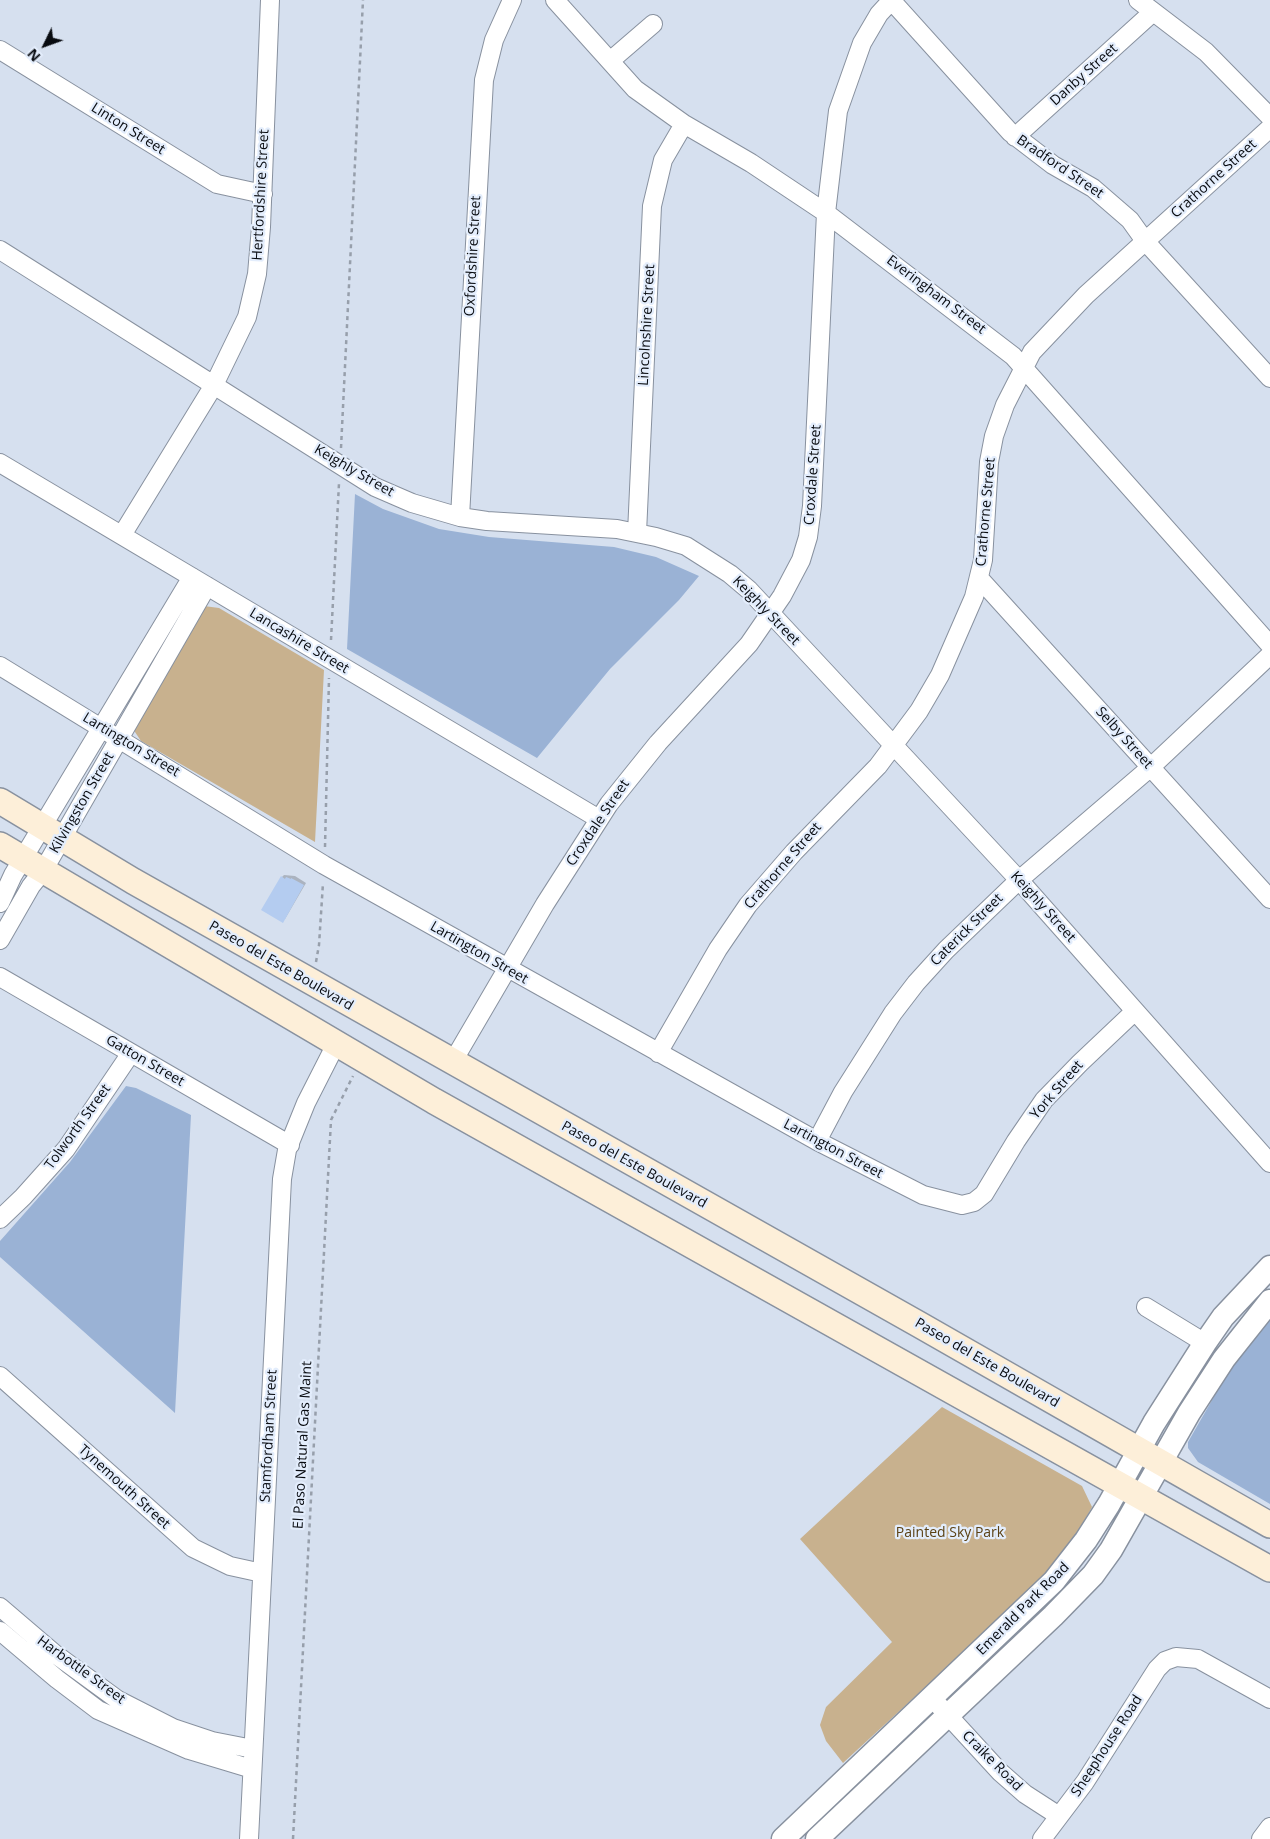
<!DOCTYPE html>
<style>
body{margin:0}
#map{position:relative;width:1270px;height:1839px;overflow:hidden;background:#d6e0ef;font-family:"Open Sans",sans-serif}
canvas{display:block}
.north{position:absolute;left:20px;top:20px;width:50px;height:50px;-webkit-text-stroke:4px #e3edfc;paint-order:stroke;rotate:228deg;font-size:14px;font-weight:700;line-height:20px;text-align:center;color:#080b10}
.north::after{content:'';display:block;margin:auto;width:18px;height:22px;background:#080b10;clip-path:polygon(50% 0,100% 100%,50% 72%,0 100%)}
</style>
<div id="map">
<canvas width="1270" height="1839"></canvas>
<div class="north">N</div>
</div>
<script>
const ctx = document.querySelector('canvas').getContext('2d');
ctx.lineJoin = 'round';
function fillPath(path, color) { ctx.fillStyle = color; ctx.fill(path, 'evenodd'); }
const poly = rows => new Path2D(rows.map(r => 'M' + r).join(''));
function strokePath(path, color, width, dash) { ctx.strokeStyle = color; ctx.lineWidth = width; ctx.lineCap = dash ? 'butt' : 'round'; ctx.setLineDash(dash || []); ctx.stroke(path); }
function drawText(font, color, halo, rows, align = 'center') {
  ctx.font = font + ' "Open Sans",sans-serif'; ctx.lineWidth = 4.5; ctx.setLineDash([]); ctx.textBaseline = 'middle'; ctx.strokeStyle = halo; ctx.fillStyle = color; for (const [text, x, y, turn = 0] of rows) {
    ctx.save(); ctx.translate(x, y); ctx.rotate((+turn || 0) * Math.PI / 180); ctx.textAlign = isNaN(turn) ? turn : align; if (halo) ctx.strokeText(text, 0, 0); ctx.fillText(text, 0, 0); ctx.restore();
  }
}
fillPath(poly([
 [204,606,219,608,324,670,315,842,141,741,133,729],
 [942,1407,1082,1486,1092,1507,1065,1556,1046,1576,843,1763,826,1741,820,1725,826,1707,892,1642,800,1539]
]), '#c8b18e');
fillPath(poly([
 [355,494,383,509,439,529,489,537,614,547,656,557,699,576,679,600,610,669,537,758,347,649],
 [126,1086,136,1088,191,1115,175,1413,0,1257,0,1241,70,1162],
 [1270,1319,1270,1504,1198,1462,1188,1448,1188,1442,1239,1353]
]), '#9ab2d5');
fillPath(poly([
 [284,875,295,876,306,883,285,919,282,877]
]), '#0003');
fillPath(poly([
 [281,876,285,879,286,877,291,879,291,878,304,885,283,923,261,910]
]), '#b4ccf0');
const minor = poly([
 [555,0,635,89,684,124,751,163,826,213,1013,356,1270,645],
 [891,0,1010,132,1053,165,1093,188,1130,220,1145,241,1270,378],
 [1138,0,1206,52,1270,117],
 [0,50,217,184,263,194],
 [610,61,653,24],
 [1015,137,1153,12],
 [0,250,375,487,412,503,460,517,487,521,617,529,656,537,686,546,730,574,749,590,1019,880,1270,1163],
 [0,463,599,819],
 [460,517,484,80,494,40,512,0],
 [637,533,652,206,663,160,684,124],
 [122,535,214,385,247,317,257,274,261,227,270,0],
 [979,578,1270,899],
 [0,666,324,865,817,1141,923,1195,962,1205,974,1202,984,1194,1016,1141,1044,1100,1080,1063,1135,1011],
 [0,903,13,875,192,577],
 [0,940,31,886,43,871,207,586],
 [0,977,290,1145],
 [658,1053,718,949,748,905,794,852,878,766,919,711,940,675,974,597,983,560,989,462,994,436,1005,405,1032,352,1086,295,1270,128],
 [452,1063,545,904,609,804,658,743,749,644,782,596,801,560,808,537,812,506,826,213,838,111,862,43,879,14,892,0],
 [817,1141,843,1092,893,1013,916,983,946,950,1019,880,1151,767,1270,655],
 [0,1219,23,1197,66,1149,131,1053],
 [1146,1307,1205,1343],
 [0,1376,193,1548,230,1566,262,1573],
 [0,1607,55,1654,118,1700,173,1728,212,1741,253,1749],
 [0,1631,57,1679,98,1710,189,1750,252,1769],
 [933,1699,1000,1772,1025,1794,1059,1816],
 [249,1839,282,1179,287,1150,306,1103,336,1044],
 [1042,1839,1085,1782,1157,1669,1165,1661,1176,1657,1198,1659,1270,1699],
 [1261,1839,1270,1827]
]);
const tertiary = poly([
 [783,1839,1054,1581,1086,1540,1109,1504,1154,1423,1205,1343,1223,1317,1270,1267],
 [817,1839,1053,1616,1093,1575,1111,1550,1189,1413,1224,1359,1270,1301]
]);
const secondary = poly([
 [0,801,133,881,920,1325,1270,1525],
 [0,845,434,1101,1270,1569]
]);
strokePath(minor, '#88919f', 20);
strokePath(tertiary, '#88919f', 25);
strokePath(secondary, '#88919f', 28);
strokePath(poly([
 [341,448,363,0],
 [331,640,339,483],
 [325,847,329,678],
 [316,962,319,945,323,883],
 [293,1839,331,1120,353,1076]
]), '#979fab', 2.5, [4, 4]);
strokePath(minor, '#fff', 18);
strokePath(tertiary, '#fff', 22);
strokePath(secondary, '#fdefd9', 25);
drawText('14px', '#080b10', '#e3edfc', [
 ["Danby Street",1084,75,-42],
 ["Linton Street",128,129,32],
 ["Bradford Street",1060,167,34],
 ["Crathorne Street",1214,179,-42],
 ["Hertfordshire Street",261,195,-87],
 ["Oxfordshire Street",473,256,-87],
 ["Everingham Street",936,295,37],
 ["Lincolnshire Street",647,325,-87],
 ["Keighly Street",354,471,30],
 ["Croxdale Street",813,475,-86],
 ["Crathorne Street",986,512,-85],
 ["Keighly Street",766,611,46],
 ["Lancashire Street",299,641,31],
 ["Selby Street",1124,738,48],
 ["Lartington Street",131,745,31],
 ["Kilvingston Street",82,803,-60],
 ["Croxdale Street",598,823,-56],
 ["Crathorne Street",783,866,-49],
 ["Keighly Street",1043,907,48],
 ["Caterick Street",967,930,-45],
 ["Lartington Street",479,953,30],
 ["Paseo del Este Boulevard",281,966,30],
 ["Gatton Street",145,1061,30],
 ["York Street",1057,1090,-49],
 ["Tolworth Street",78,1127,-54],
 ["Lartington Street",833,1149,28],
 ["Paseo del Este Boulevard",634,1165,29],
 ["Paseo del Este Boulevard",987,1363,30],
 ["Stamfordham Street",269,1436,-87],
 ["El Paso Natural Gas Maint",303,1445,-87],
 ["Tynemouth Street",124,1487,42],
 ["Emerald Park Road",1023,1609,-45],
 ["Harbottle Street",81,1670,36],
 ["Sheephouse Road",1107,1746,-57],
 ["Craike Road",992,1761,45]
]);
drawText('14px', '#5b4114', '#e3edfc', [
 ["Painted Sky Park",950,1533]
]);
</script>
